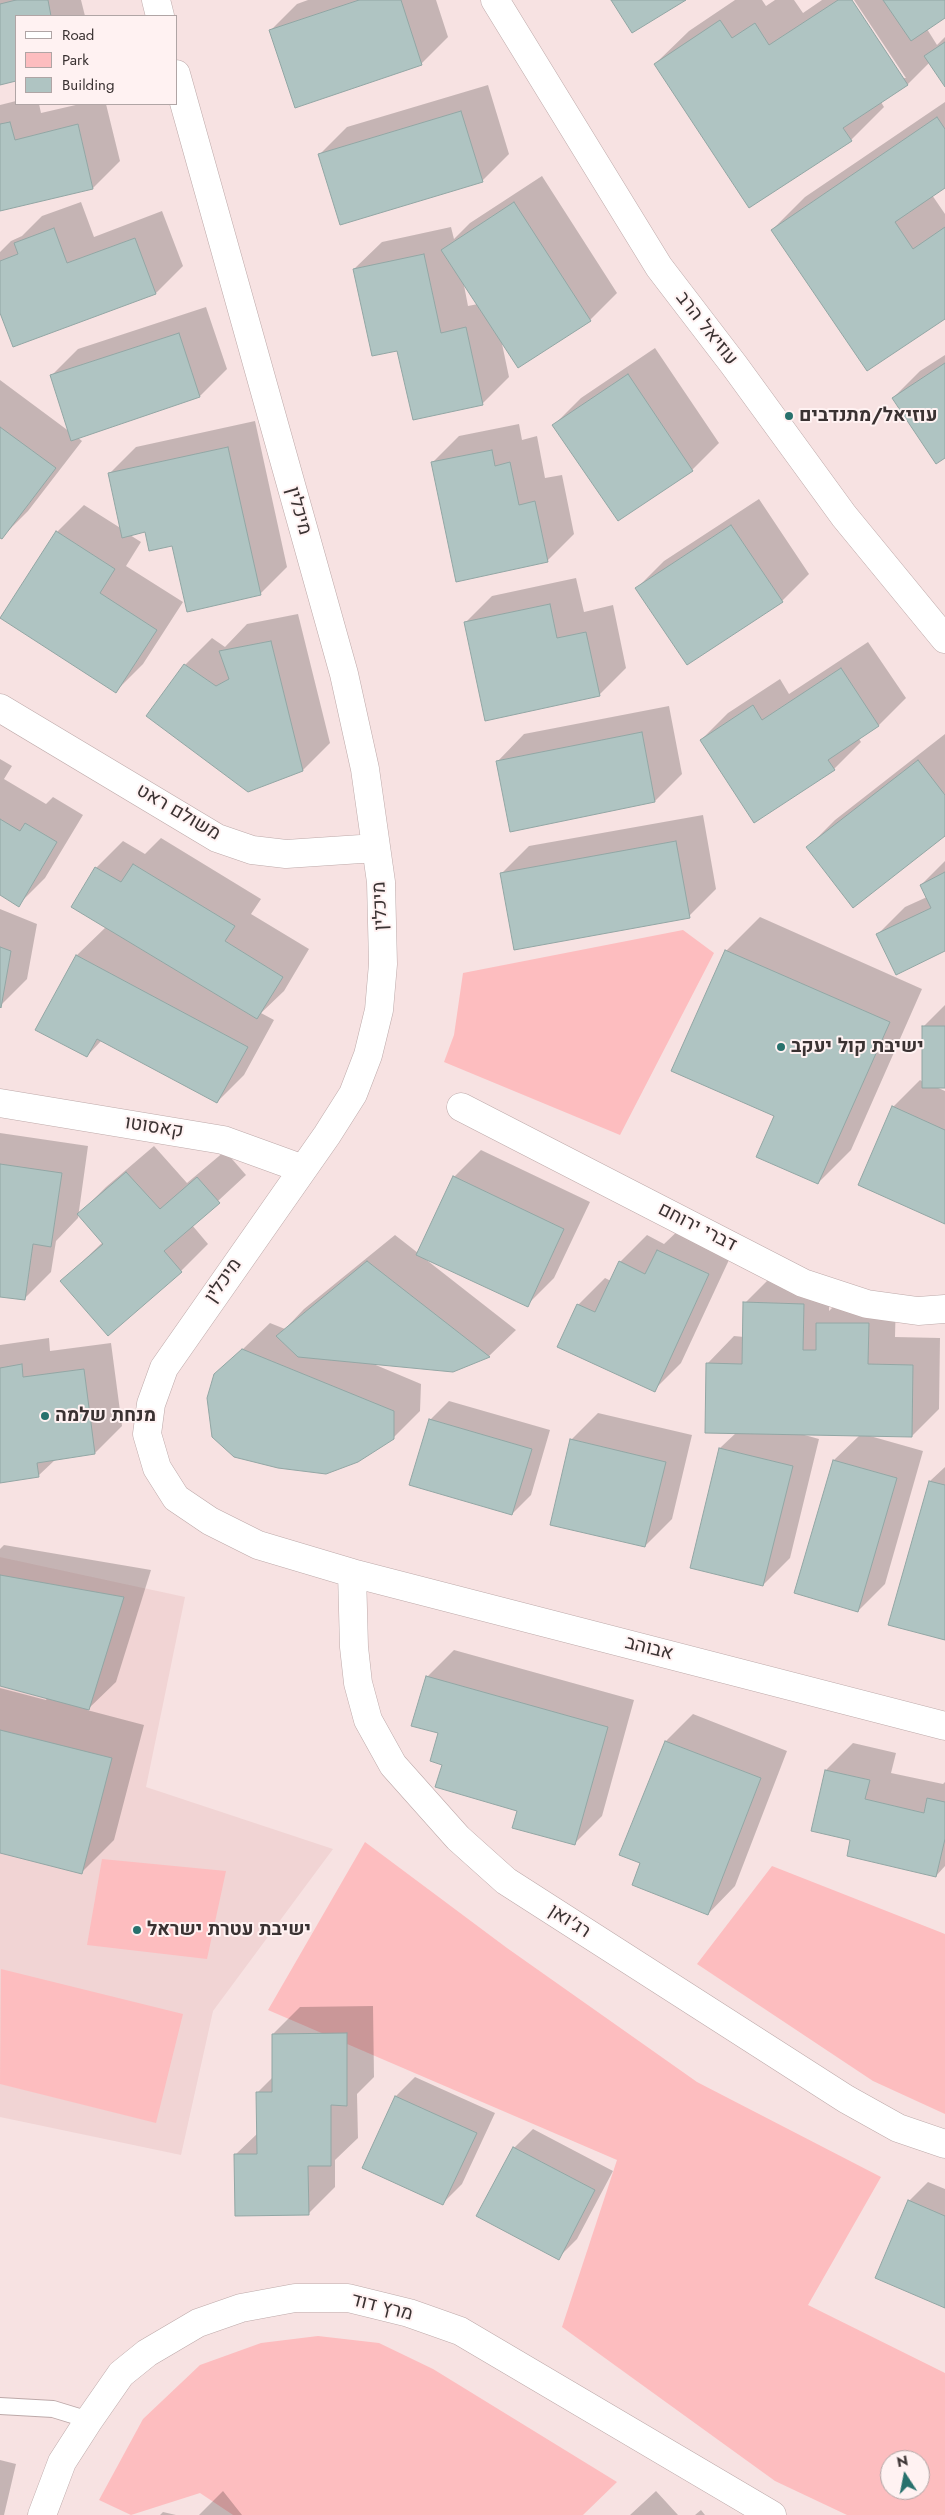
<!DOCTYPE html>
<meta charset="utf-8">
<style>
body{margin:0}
#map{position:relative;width:945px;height:2515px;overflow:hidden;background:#f7e2e2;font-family:Jost,sans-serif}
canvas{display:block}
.legend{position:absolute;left:15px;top:15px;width:162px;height:90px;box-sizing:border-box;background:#fff2f2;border:1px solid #b0a5a5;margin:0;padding:6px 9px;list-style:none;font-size:15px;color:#3a3232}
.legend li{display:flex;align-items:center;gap:10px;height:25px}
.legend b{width:25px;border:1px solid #b0a5a5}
.north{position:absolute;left:880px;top:2450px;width:50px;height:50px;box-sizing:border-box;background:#fff2f2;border:1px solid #b0a5a5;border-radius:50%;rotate:349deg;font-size:14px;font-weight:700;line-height:20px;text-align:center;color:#3a3232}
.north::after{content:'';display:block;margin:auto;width:18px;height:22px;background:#28716d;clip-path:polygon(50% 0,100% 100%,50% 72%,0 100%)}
</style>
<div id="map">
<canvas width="945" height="2515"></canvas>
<ul class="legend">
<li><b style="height:6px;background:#fff"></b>Road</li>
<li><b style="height:14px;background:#fdbdbf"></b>Park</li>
<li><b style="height:14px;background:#afc4c2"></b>Building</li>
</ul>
<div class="north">N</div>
</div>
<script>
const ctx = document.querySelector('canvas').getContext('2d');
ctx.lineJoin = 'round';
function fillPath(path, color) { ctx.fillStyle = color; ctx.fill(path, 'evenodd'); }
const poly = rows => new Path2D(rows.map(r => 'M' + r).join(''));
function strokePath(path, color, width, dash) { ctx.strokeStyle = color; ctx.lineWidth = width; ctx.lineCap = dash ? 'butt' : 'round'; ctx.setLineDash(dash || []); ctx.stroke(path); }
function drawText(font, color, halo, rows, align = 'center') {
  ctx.font = font + ' Jost,Heebo,sans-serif'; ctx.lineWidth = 4; ctx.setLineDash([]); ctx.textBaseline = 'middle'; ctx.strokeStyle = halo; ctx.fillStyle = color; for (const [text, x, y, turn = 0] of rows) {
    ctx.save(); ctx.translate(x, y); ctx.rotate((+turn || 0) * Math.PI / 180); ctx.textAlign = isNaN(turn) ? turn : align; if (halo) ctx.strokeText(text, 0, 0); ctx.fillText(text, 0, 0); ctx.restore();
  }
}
fillPath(poly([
 [0,1557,185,1597,146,1787,333,1849,213,2011,181,2155,0,2117]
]), '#f1d4d4');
fillPath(poly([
 [683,930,714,953,620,1135,444,1062,454,1035,463,973],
 [365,1842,507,1948,697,2082,881,2177,808,2305,945,2373,945,2515,847,2515,775,2481,562,2327,617,2160,268,2010],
 [890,2460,920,2460,920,2490,890,2490],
 [102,1859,226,1871,207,1959,87,1945],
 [772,1866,945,1934,945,2114,873,2081,697,1964],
 [1,1969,183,2014,156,2123,0,2084],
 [318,2336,379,2343,433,2369,617,2482,583,2515,233,2515,200,2493,131,2515,99,2500,143,2419,200,2365,261,2343]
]), '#fdbdbf');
fillPath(poly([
 [0,0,81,0,85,16,16,16,16,80,0,84],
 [308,0,436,0,448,37,421,64,270,31,297,4],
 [735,0,762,0,766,6,775,0,794,0,803,13,822,0,851,0,903,78,906,78,854,0,945,0,945,17,927,29,937,45,945,37,945,85,930,62,908,84,881,102,884,107,851,140,750,207,655,64,689,31],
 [488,85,509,154,482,181,320,154,347,127],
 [16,101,16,104,39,104,41,113,80,104,106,104,120,161,93,188,0,210,0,105],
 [945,102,945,187,932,195,945,214,945,318,772,230,805,197],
 [542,176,617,293,590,320,501,339,509,377,482,404,398,349,354,269,382,242,451,227,454,239,470,223],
 [463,280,478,304,468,306],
 [81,202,94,237,162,211,183,266,156,293,0,310,0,252,11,241,22,236,42,216],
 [206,307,227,369,200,396,77,437,82,441,28,511,1,538,0,537,0,380,70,432,51,376,78,349],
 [655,348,719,443,692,470,554,425,581,398],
 [945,355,945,456,893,398,920,371],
 [255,421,287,567,260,594,146,531,130,535,141,542,126,566,183,602,143,664,116,691,57,532,84,505,122,529,109,474,136,447],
 [519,424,522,440,537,436,545,478,562,475,574,534,547,561,432,463,459,436],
 [759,499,809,574,782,601,688,664,637,588,664,561],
 [576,578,584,612,613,605,626,668,599,695,465,623,492,596],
 [298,614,330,743,303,770,185,665,212,638,225,647,247,624],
 [868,642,906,698,879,725,859,739,861,742,834,769,701,740,728,713,780,679,789,694],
 [669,706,682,774,655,801,511,830,497,762,524,734],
 [945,734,945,834,808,847,835,820],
 [0,759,12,766,4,779,46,804,53,797,83,815,45,878,18,905,0,894],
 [703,815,716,889,689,916,502,873,529,846],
 [161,838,261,899,251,914,309,949,284,991,261,1013,274,1020,244,1075,217,1102,102,1040,87,1056,37,1029,77,955,106,927,96,868,123,841,145,854],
 [945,861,945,950,878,934,905,907,927,897,921,885],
 [0,909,37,924,27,979,0,1006],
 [760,917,922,989,851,1150,818,1183,775,1115,673,1070,727,950],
 [945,1005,945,1087,936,1087,945,1091,945,1223,893,1107,920,1080,923,1082,924,1026],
 [0,1133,88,1146,78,1218,56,1241,51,1272,24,1299,0,1296],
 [154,1146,187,1183,225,1151,246,1175,192,1225,208,1244,181,1271,108,1334,62,1281,103,1242,79,1214,106,1187],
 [481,1150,590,1202,554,1278,527,1305,424,1258,516,1330,489,1356,453,1370,371,1363,421,1384,420,1411,393,1438,216,1375,270,1323,285,1329,304,1309,395,1235,418,1253,454,1177],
 [685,1224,735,1247,681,1363,654,1390,578,1305,605,1278,611,1281,620,1262,647,1235,664,1244],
 [772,1276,830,1277,829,1311,844,1296,896,1297,895,1337,940,1338,939,1409,912,1436,870,1436,923,1451,885,1584,858,1611,796,1593,834,1460,860,1435,801,1434,819,1439,790,1558,763,1585,720,1448,737,1432,707,1364,734,1336,744,1337,745,1303],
 [49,1338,50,1351,111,1343,122,1426,95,1453,56,1459,38,1476,0,1482,0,1345],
 [449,1401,550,1430,531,1495,512,1514,430,1420],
 [598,1413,692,1435,672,1519,645,1546,571,1440],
 [945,1467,945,1640,890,1624,930,1481],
 [4,1545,151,1570,116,1682,87,1710,144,1725,114,1840,81,1873,0,1852,0,1688,46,1700,47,1698,0,1685,0,1549],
 [454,1650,634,1700,602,1816,575,1843,444,1764,439,1732,427,1677],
 [693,1714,787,1751,735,1886,708,1914,642,1863,666,1741],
 [853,1743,896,1753,891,1773,943,1784,945,1782,945,1866,936,1876,852,1839,812,1830,826,1770],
 [373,2006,374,2077,357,2094,358,2138,335,2160,335,2187,308,2214,235,2155,258,2133,257,2093,273,2077,273,2034,300,2007],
 [415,2077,495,2113,462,2184,443,2203,364,2167,396,2096],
 [533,2129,613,2171,577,2239,558,2258,514,2148],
 [928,2182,945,2189,945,2306,909,2201],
 [0,2460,16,2464,4,2515,0,2515],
 [223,2491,242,2515,199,2515],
 [656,2491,678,2515,630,2515],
 [701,2510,705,2515,695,2515],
 [163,2512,176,2515,160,2515]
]), '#0003');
const building = poly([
 [16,0,48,0,51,16,16,16,16,81,0,85,0,4,16,0],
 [359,0,401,0,422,65,295,108,269,30,359,0],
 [611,0,686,0,632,33,611,0],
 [838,0,852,0,908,85,843,128,852,141,749,208,654,64,720,20,732,38,755,23,769,45,838,0],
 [883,0,945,0,945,18,911,41,883,0],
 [945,42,945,87,924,56,945,42],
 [461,111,483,182,340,225,318,154,461,111],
 [937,117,945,129,945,188,895,222,913,249,945,227,945,319,867,371,771,230,937,117],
 [10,122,15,140,78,124,93,189,0,211,0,124,10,122],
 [514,202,591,321,518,368,441,250,514,202],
 [54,228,67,263,135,238,156,294,13,347,0,313,0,261,18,254,14,243,54,228],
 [424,254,441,333,466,327,483,405,413,420,397,351,372,356,353,269,424,254],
 [179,333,200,397,71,441,50,375,179,333],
 [945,363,945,458,936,464,892,398,945,363],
 [628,374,693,471,618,521,552,425,628,374],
 [0,427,56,468,2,539,0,538,0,427],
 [228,447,261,595,187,612,172,546,149,551,145,532,122,538,108,473,228,447],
 [492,450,495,466,510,462,519,505,535,501,548,562,456,582,431,462,492,450],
 [731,525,783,602,687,665,635,588,731,525],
 [56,531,115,569,100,593,157,630,116,693,0,618,56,531],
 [550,604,557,638,586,632,600,696,485,721,464,622,550,604],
 [271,641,303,771,248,792,146,716,184,664,216,686,229,679,219,651,271,641],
 [841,668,879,726,828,760,835,770,754,823,700,740,753,705,762,720,841,668],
 [642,732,655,802,510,832,496,761,642,732],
 [918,760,945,795,945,836,853,908,806,847,918,760],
 [0,819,20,831,25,823,57,842,19,907,0,895,0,819],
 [676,841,690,918,514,950,500,873,676,841],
 [133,864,235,926,225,941,283,977,257,1019,71,907,95,867,121,882,133,864],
 [945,872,945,951,896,975,876,934,931,908,920,885,945,872],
 [0,947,11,951,1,1008,0,1007,0,947],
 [725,950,890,1022,818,1184,756,1157,774,1116,671,1071,725,950],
 [76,955,248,1047,217,1103,97,1039,87,1057,35,1030,76,955],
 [922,1026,945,1026,945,1088,922,1088,922,1026],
 [892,1106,945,1130,945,1224,858,1185,892,1106],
 [0,1164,62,1173,51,1247,33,1244,25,1300,0,1297,0,1164],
 [126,1172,160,1209,197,1177,220,1203,164,1251,182,1272,108,1336,60,1281,103,1244,77,1214,126,1172],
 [453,1176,564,1229,528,1307,416,1255,453,1176],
 [657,1250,709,1274,655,1392,557,1347,577,1304,595,1312,619,1261,645,1274,657,1250],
 [367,1261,490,1357,453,1372,298,1357,276,1336,367,1261],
 [743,1302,804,1304,803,1350,816,1350,816,1323,869,1323,868,1364,913,1365,912,1437,705,1433,706,1363,742,1364,743,1302],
 [242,1349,394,1411,394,1439,358,1462,326,1474,278,1468,234,1457,212,1437,207,1398,214,1374,242,1349],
 [22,1364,23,1377,84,1369,95,1454,37,1463,39,1477,0,1483,0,1368,22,1364],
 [429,1419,532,1449,512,1515,409,1485,429,1419],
 [570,1439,666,1462,645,1547,550,1525,570,1439],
 [719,1448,793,1466,763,1586,690,1568,719,1448],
 [833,1460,897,1478,858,1612,794,1593,833,1460],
 [929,1481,945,1485,945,1640,888,1625,929,1481],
 [0,1575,124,1597,89,1710,0,1686,0,1575],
 [426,1676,608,1727,575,1845,512,1828,517,1811,435,1787,442,1765,430,1761,438,1733,411,1726,426,1676],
 [0,1730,112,1758,82,1874,0,1853,0,1730],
 [665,1741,761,1778,708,1915,632,1885,640,1863,619,1855,665,1741],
 [825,1770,870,1780,865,1799,924,1813,927,1798,945,1802,945,1839,936,1877,847,1856,850,1840,811,1831,825,1770],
 [347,2033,347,2106,331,2105,331,2166,308,2166,309,2215,235,2216,234,2154,257,2154,256,2092,272,2092,272,2034,347,2033],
 [395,2096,477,2133,443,2205,362,2168,395,2096],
 [513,2147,595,2190,559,2260,476,2216,513,2147],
 [908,2200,945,2216,945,2308,875,2278,908,2200]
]);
fillPath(building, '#afc4c2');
strokePath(building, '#92a6a4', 1);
const service = poly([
 [0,2406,53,2409,89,2420]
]);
const minor = poly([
 [156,0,160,16],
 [176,74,344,674,365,769,381,882,383,964,379,1010,368,1055,353,1094,327,1135,164,1368,151,1404,147,1434,157,1468,176,1498,210,1521,258,1545,352,1573,945,1726],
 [0,708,217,838,252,850,286,854,376,848],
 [0,1103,223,1140,303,1169],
 [461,1107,803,1283,867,1304,918,1311,945,1309],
 [352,1573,354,1647,358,1683,368,1720,393,1765,458,1838,506,1881,846,2099,898,2128,945,2144],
 [42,2515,62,2462,89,2420,121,2374,147,2353,198,2323,241,2308,295,2298,348,2298,409,2313,460,2331,772,2515]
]);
const tertiary = poly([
 [495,0,659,267,734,365,844,516,945,639]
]);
strokePath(service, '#bda9a9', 18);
strokePath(minor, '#bda9a9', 29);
strokePath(tertiary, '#bda9a9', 29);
strokePath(service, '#fff', 16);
strokePath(minor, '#fff', 28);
strokePath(tertiary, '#fff', 28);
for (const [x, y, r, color] of [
 [789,416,5,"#28716d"],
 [781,1047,5,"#28716d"],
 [45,1416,5,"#28716d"],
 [137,1930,5,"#28716d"]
]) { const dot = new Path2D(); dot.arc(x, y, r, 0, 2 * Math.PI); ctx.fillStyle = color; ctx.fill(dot); strokePath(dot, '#fff2f2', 2); }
drawText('19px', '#3a3232', '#fff2f2', [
 ["עוזיאל הרב",706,329,52],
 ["מיכלין",298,511,74],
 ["משולם ראט",178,813,30],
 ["מיכלין",381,906,-93],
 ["קאסוטו",154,1128,9],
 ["דברי ירוחם",697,1228,27],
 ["מיכלין",224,1281,-55],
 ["אבוהב",649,1649,14],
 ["רג'ואן",569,1922,33],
 ["מרץ דוד",382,2308,14]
]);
drawText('bold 19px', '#3a3232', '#fff2f2', [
 ["עוזיאל/מתנדבים",799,416],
 ["ישיבת קול יעקב",791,1047],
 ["מנחת שלמה",55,1416],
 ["ישיבת עטרת ישראל",147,1930]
], 'left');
</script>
